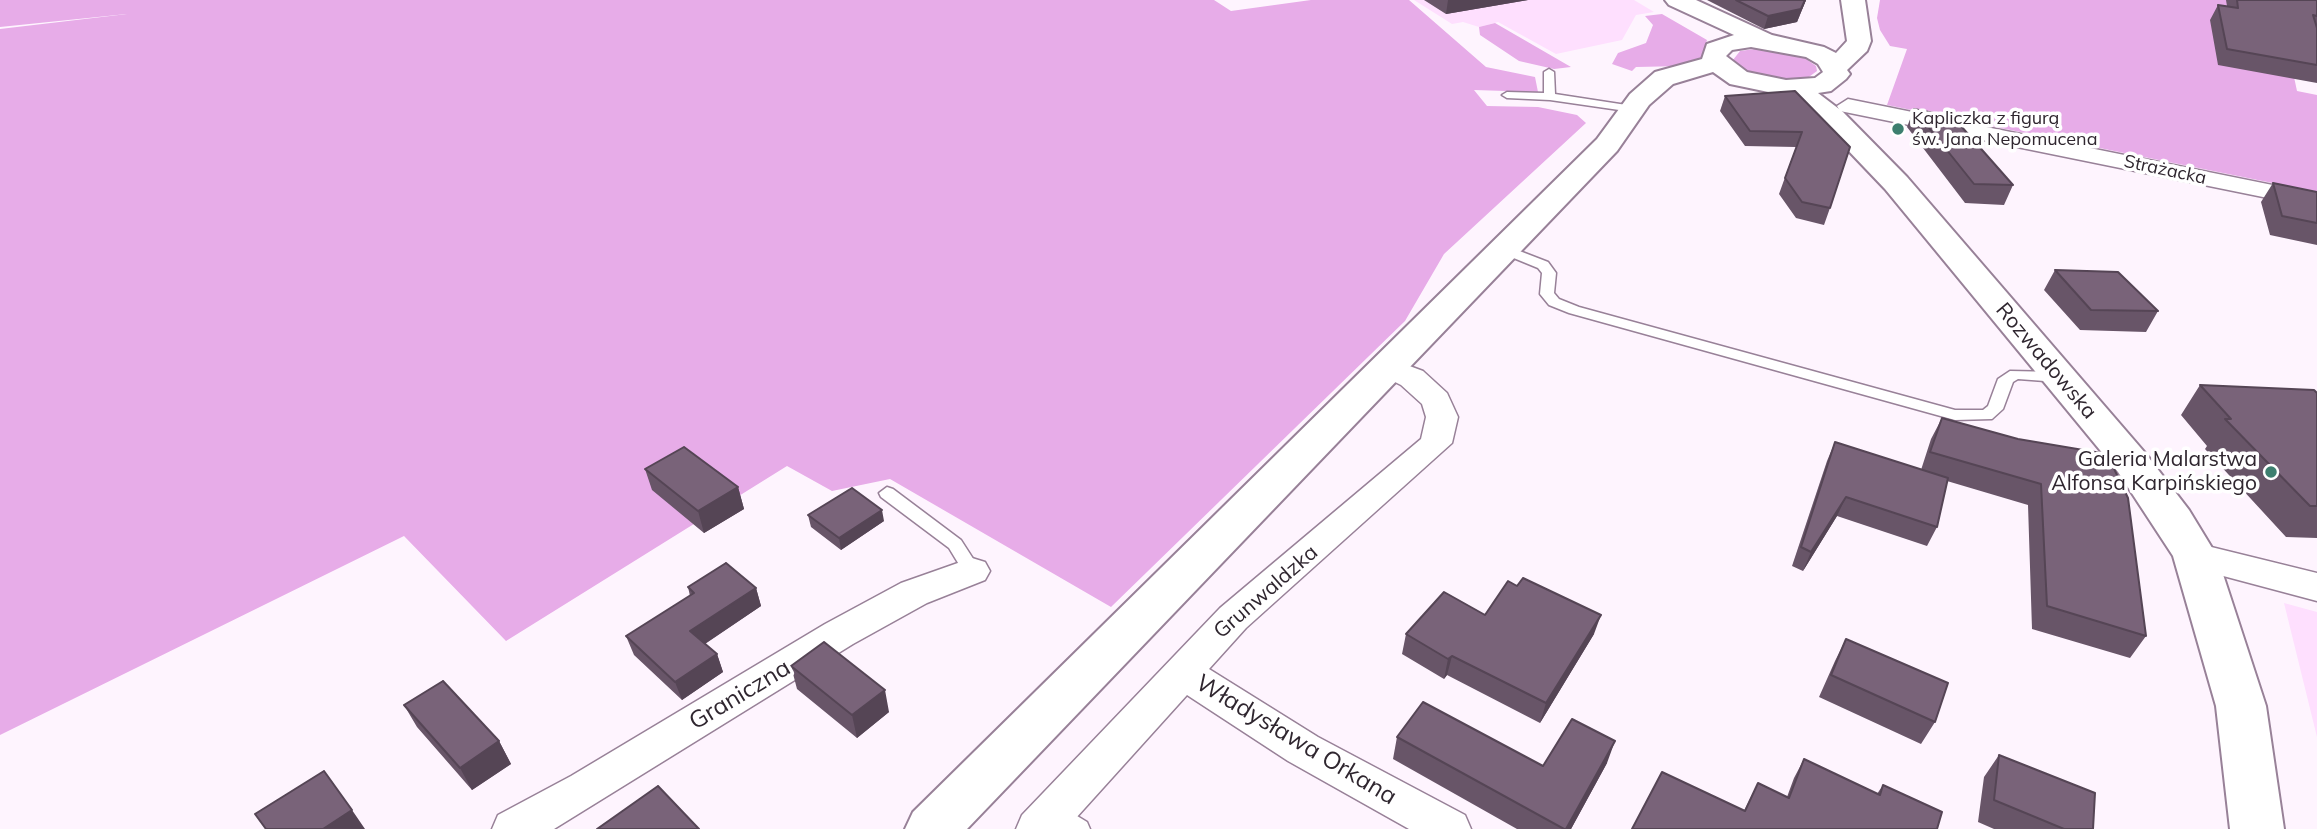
<!DOCTYPE html>
<meta charset="utf-8">
<style>
body{margin:0}
canvas{display:block;background:#fef4fe}
</style>
<canvas width="2317" height="829"></canvas>
<script>
const ctx = document.querySelector('canvas').getContext('2d');
ctx.lineJoin = 'round';
function fillPath(path, color) { ctx.fillStyle = color; ctx.fill(path, 'evenodd'); }
const poly = rows => new Path2D(rows.map(r => 'M' + r).join(''));
function strokePath(path, color, width, dash) { ctx.strokeStyle = color; ctx.lineWidth = width; ctx.lineCap = dash ? 'butt' : 'round'; ctx.setLineDash(dash || []); ctx.stroke(path); }
function drawText(font, color, halo, rows, align = 'center') {
  ctx.font = font + ' Mulish,sans-serif'; ctx.lineWidth = 7; ctx.setLineDash([]); ctx.textBaseline = 'middle'; ctx.strokeStyle = halo; ctx.fillStyle = color; for (const [text, x, y, turn = 0] of rows) {
    ctx.save(); ctx.translate(x, y); ctx.rotate((+turn || 0) * Math.PI / 180); ctx.textAlign = isNaN(turn) ? turn : align; if (halo) ctx.strokeText(text, 0, 0); ctx.fillText(text, 0, 0); ctx.restore();
  }
}
fillPath(poly([
 [1414,0,1634,0,1654,12,1636,15,1622,40,1556,54,1498,22,1479,27,1463,22,1452,24],
 [2284,603,2317,612,2317,737]
]), '#fedffe');
fillPath(poly([
 [0,0,1214,0,1231,11,1311,0,1409,0,1486,67,1535,77,1538,92,1474,90,1487,106,1538,107,1577,115,1586,123,1444,254,1405,321,1111,607,890,479,832,491,787,466,506,641,404,536,0,735,0,29,127,14,0,27],
 [1880,0,2238,0,2288,49,2297,91,2317,95,2317,192,1887,105,1907,49,1890,46,1880,30,1877,18],
 [1662,14,1707,40,1701,60,1683,66,1636,67,1632,71,1612,64,1618,53,1646,43,1653,25,1645,16],
 [1495,23,1571,67,1554,69,1519,61,1480,35,1479,27],
 [1762,48,1802,56,1816,66,1817,71,1806,79,1782,80,1744,70,1733,60,1740,51]
]), '#e7ace8');
const service = poly([
 [1549,69,1554,72,1555,94,1633,106,1639,109,1633,112,1550,100,1507,98,1502,95,1507,92,1544,93,1544,72,1549,69],
 [1504,245,1548,262,1556,273,1554,293,1559,299,1579,307,1955,410,1983,410,1988,406,1998,379,2010,371,2058,372,2066,377,2058,382,2018,379,2013,382,2003,409,1992,419,1955,420,1569,313,1549,305,1540,294,1542,273,1538,268,1499,252,1497,249,1504,245],
 [887,487,893,489,961,540,981,571,978,576,966,576,949,548,881,497,879,493,887,487],
 [1054,802,1087,822,1090,829,1061,829,1046,819,1043,812,1046,805,1054,802]
]);
const minor = poly([
 [1848,99,2317,194,2317,208,1840,111,1837,106,1848,99],
 [1388,358,1423,371,1447,393,1458,417,1452,443,1246,628,1209,669,1318,737,1465,815,1471,829,1409,829,1288,761,1187,695,1066,829,1016,829,1022,815,1220,608,1421,439,1426,417,1422,404,1401,385,1377,373,1373,367,1377,361,1388,358],
 [2195,543,2317,573,2317,601,2182,565,2177,556,2182,547,2195,543],
 [972,558,985,562,990,571,985,580,927,603,853,644,554,829,492,829,498,815,571,776,825,624,901,583,972,558]
]);
const tertiary = poly([
 [1665,0,1696,0,1772,35,1824,47,1836,53,1847,41,1841,0,1865,0,1871,41,1867,51,1847,70,1850,74,1846,79,1831,91,1818,93,1843,112,1907,177,2146,454,2189,510,2217,556,2266,706,2284,829,2230,829,2216,706,2173,556,2118,472,1885,189,1823,124,1802,106,1778,94,1730,84,1713,72,1673,84,1649,105,1617,151,967,829,905,829,913,812,1597,139,1630,94,1655,72,1702,59,1707,44,1734,35,1669,5,1665,0],
 [1751,47,1806,57,1818,64,1823,72,1815,78,1786,80,1747,72,1726,56,1732,50,1751,47]
]);
strokePath(service, '#988198', 3);
strokePath(minor, '#988198', 3);
strokePath(tertiary, '#988198', 4);
fillPath(service, '#fff');
fillPath(minor, '#fff');
fillPath(tertiary, '#fff');
fillPath(poly([
 [1424,0,1528,0,1446,14],
 [1707,0,1806,0,1797,22,1764,29],
 [2226,0,2317,0,2317,83,2218,65,2210,20,2218,5,2227,6],
 [1795,91,1830,208,1824,225,1796,218,1779,194,1796,147,1745,146,1720,111,1725,96],
 [1914,109,2013,185,2004,205,1965,203,1907,127],
 [2273,183,2317,192,2317,245,2270,235,2261,202],
 [2055,270,2158,311,2146,332,2080,330,2044,290],
 [2200,385,2317,393,2317,538,2286,537,2205,449,2207,446,2181,415],
 [1942,418,2018,439,2146,636,2130,658,2032,629,2028,505,1947,481,1937,527,1927,546,1837,516,1803,571,1792,566,1827,461,1835,442,1921,470,1931,439],
 [645,469,738,487,744,509,704,533,652,490],
 [808,515,884,521,841,550,811,527],
 [688,587,756,588,761,606,705,644,717,654,723,672,682,700,634,655,626,636,690,596],
 [1485,615,1594,634,1540,723,1447,675,1444,679,1402,654,1406,634],
 [1846,639,1935,722,1921,744,1819,697,1835,661],
 [791,666,889,712,857,738,797,689],
 [404,705,499,741,511,764,472,790,417,727],
 [1397,737,1543,766,1607,763,1571,829,1517,829,1393,759],
 [1999,755,2093,829,1994,829,1978,822,1984,777],
 [1804,759,1877,794,1883,785,1942,812,1744,811,1758,783,1787,797,1794,778]
]), '#685568');
fillPath(poly([
 [1448,0,1528,0,1446,14],
 [1805,0,1806,0,1797,22,1764,29,1768,16],
 [738,487,744,509,704,533,698,511],
 [1846,497,1837,516,1803,571,1811,552],
 [882,510,884,521,841,550,839,538],
 [756,588,761,606,697,649,690,631],
 [1601,615,1594,634,1540,723,1546,703],
 [717,654,723,672,682,700,675,682],
 [1452,656,1447,675,1444,679,1448,659],
 [885,690,889,712,857,738,852,715],
 [499,741,511,764,472,790,460,768],
 [1615,741,1607,763,1571,829,1566,829],
 [352,810,365,829,323,829]
]), '#554555');
const building = poly([
 [1736,0,1805,0,1801,9,1768,16,1736,0],
 [2237,0,2317,0,2317,16,2313,15,2317,28,2317,65,2227,49,2218,5,2238,8,2237,0],
 [1795,91,1850,147,1830,208,1802,202,1785,178,1802,132,1750,131,1725,96,1795,91],
 [1914,109,1953,117,2013,185,1974,184,1914,109],
 [2273,183,2317,192,2317,223,2282,216,2273,183],
 [2055,270,2118,272,2158,311,2091,310,2055,270],
 [2200,385,2314,390,2317,393,2317,506,2310,506,2225,419,2231,419,2200,385],
 [1942,418,2018,439,2107,454,2128,498,2146,636,2047,606,2041,484,1930,452,1942,418],
 [1835,442,1948,478,1937,527,1846,497,1811,552,1801,547,1835,442],
 [684,447,738,487,698,511,645,469,684,447],
 [852,488,882,510,839,538,808,515,852,488],
 [726,563,756,588,690,631,717,654,675,682,626,636,694,593,688,587,726,563],
 [1523,578,1601,615,1546,703,1452,656,1448,659,1406,634,1444,592,1485,615,1508,581,1517,586,1523,578],
 [1846,639,1948,683,1935,722,1831,675,1846,639],
 [824,642,885,690,852,715,791,666,824,642],
 [443,681,499,741,460,768,404,705,443,681],
 [1423,702,1543,766,1572,719,1615,741,1566,829,1564,829,1397,737,1423,702],
 [1999,755,2095,793,2093,829,2064,829,1994,800,1999,755],
 [1804,759,1880,795,1883,785,1942,812,1937,829,1632,829,1662,772,1745,811,1758,783,1789,798,1804,759],
 [324,771,352,810,323,829,266,829,255,814,324,771],
 [658,786,699,829,597,829,658,786]
]);
fillPath(building, '#796379');
strokePath(building, '#554555', 2);
for (const [x, y, r, color] of [
 [1898,129,7,"#3d7f6f"],
 [2271,472,7,"#3d7f6f"]
]) { const dot = new Path2D(); dot.arc(x, y, r, 0, 2 * Math.PI); ctx.fillStyle = color; ctx.fill(dot); strokePath(dot, '#fff', 2.5); }
drawText('18px', '#2f262f', '#fff', [
 ["Kapliczka z figurą",1912,119],
 ["św. Jana Nepomucena",1912,140]
], 'left');
drawText('18px', '#2f262f', '#fff', [
 ["Strażacka",2165,170,12]
]);
drawText('21px', '#2f262f', '#fff', [
 ["Rozwadowska",2046,361,50],
 ["Grunwaldzka",1266,592,-41]
]);
drawText('21px', '#2f262f', '#fff', [
 ["Galeria Malarstwa",2257,460],
 ["Alfonsa Karpińskiego",2257,484]
], 'right');
drawText('24px', '#2f262f', '#fff', [
 ["Graniczna",740,695,-31],
 ["Władysława Orkana",1296,740,31]
]);
</script>
